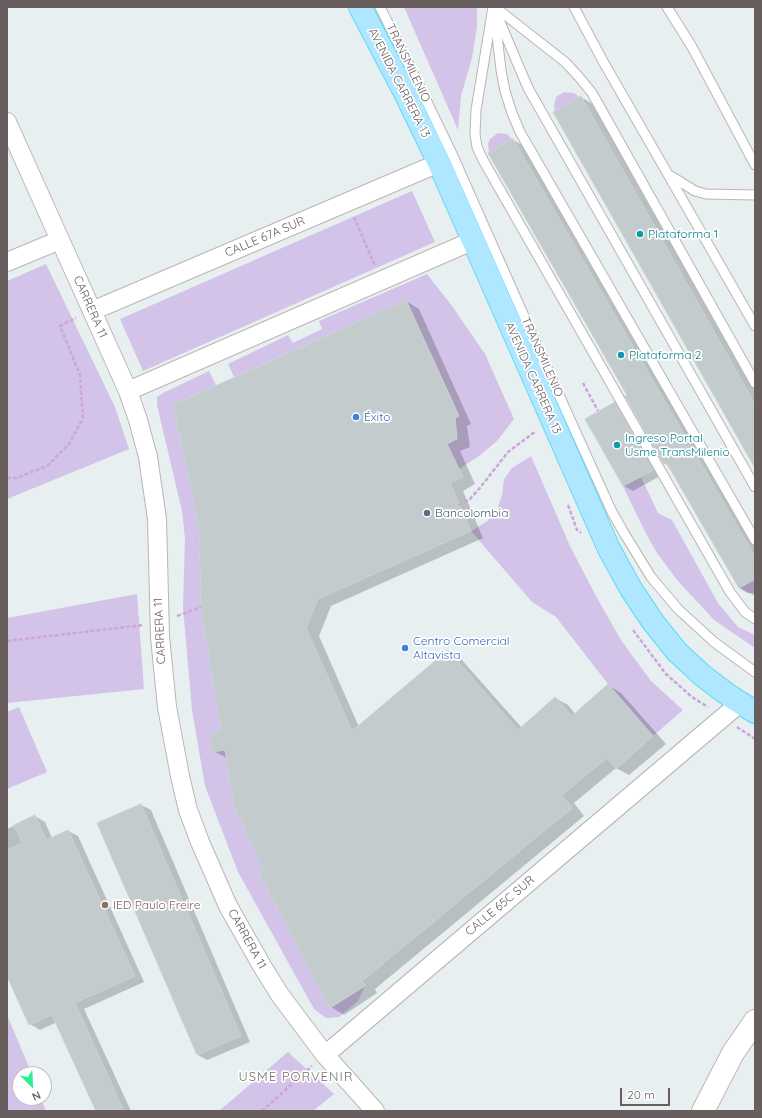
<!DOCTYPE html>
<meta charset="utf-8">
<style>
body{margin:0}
#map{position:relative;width:762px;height:1118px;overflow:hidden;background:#e7eff1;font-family:Quicksand,sans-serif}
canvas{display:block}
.frame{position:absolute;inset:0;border:8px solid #685e5e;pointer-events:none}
.north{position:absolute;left:12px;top:1066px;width:40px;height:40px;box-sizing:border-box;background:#fff;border:1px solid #c3bfbf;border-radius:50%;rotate:156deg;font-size:11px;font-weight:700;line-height:16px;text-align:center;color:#685e5e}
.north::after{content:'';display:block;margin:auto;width:14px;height:18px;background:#30ee96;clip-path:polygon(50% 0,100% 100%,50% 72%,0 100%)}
.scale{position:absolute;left:620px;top:1088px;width:50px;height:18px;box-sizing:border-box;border:2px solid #685e5e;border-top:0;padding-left:5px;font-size:12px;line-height:14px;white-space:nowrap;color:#685e5e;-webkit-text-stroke:3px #fff;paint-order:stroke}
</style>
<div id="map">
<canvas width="762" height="1118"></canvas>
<div class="frame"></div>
<div class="north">N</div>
<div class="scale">20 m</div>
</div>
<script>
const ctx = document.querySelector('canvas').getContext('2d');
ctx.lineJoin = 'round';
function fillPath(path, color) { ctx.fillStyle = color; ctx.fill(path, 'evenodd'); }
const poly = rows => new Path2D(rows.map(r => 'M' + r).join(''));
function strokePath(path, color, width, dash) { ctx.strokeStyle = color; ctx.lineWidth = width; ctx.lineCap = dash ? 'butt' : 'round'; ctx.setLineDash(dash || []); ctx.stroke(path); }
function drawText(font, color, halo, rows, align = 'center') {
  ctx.font = font + ' Quicksand,sans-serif'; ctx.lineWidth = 3.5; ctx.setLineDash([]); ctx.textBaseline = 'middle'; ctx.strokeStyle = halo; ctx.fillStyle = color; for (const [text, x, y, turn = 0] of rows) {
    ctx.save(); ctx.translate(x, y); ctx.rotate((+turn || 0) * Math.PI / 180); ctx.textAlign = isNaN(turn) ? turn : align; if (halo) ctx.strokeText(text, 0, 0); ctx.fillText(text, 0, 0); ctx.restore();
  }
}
fillPath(poly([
 [404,7,477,7,477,27,472,58,461,96,458,130],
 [564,92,574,93,579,97,555,111,554,106,556,97],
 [498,133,507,134,512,139,489,153,488,143,490,139],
 [412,191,435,242,143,371,120,319],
 [46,264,115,407,129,449,7,499,7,281],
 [427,274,452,306,485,354,514,419,497,441,479,456,459,469,447,444,457,439,455,418,459,416,406,300,234,377,228,364,288,335,293,343,322,329,319,321],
 [209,371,216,385,173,405,199,525,201,607,221,731,210,733,212,751,225,750,234,807,264,870,259,873,330,1008,365,986,358,1001,339,1017,326,1018,314,1009,238,872,205,786,192,710,183,607,185,538,182,511,157,405,157,397,163,393],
 [531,456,570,546,596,596,621,640,651,681,683,710,653,736,608,684,556,617,532,602,471,531,486,522,496,513,502,495,504,479,512,468],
 [641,477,658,513,672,520,718,603,738,627,755,635,755,648,714,620,677,580,657,553,644,530,623,486],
 [755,579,755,593,747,593,740,588],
 [137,594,144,689,7,703,7,618],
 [19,707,47,772,7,789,7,712],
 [7,1015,32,1074,20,1074,20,1098,41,1098,46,1111,7,1111],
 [288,1052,334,1094,313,1111,219,1111]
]), '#d4c3e9');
fillPath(poly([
 [581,97,594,105,755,390,755,466],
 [513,140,526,147,755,543,755,594,753,595,739,588,669,466,664,463,629,395],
 [406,301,419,309,471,424,467,426,470,447,460,451,475,484,463,491,483,538,331,606,319,636,359,727,448,651,461,659,522,728,555,698,568,705,575,714,608,685,621,693,666,744,629,775,616,768,574,803,584,816,375,989,377,993,344,1015,331,1007,265,871,227,758,213,751,223,732],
 [615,403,624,409,662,475,633,491,624,486],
 [141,805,151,810,250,1042,207,1060,198,1055],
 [35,816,45,822,52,838,68,831,78,836,144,982,84,1009,131,1111,97,1111,57,1022,40,1030,30,1024,7,973,7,829]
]), '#0003');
const building = poly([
 [581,96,755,404,755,468,553,112,581,96],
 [513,139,755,557,755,579,739,588,666,462,664,464,625,396,627,395,488,153,513,139],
 [406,300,459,416,455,418,457,439,447,444,463,477,450,483,471,531,318,599,306,628,352,731,448,650,518,730,555,697,572,716,608,684,653,736,616,769,607,758,562,795,572,808,362,981,365,986,330,1008,259,873,264,870,234,807,225,750,212,752,210,733,221,731,201,607,199,525,173,405,406,300],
 [615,402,653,470,623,486,585,419,615,402],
 [141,804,241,1036,197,1055,97,823,141,804],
 [35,815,46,840,68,830,135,976,75,1003,124,1111,96,1111,52,1015,29,1025,7,976,7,850,22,843,14,825,35,815]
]);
fillPath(building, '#c3cbcc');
strokePath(building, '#c5d3d6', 1);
const lane = poly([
 [380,7,415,77,453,156,559,395,612,512,624,533,651,577,678,609,714,642,755,672],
 [493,7,476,110,475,134,477,147,483,160,730,592,745,612,755,619],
 [495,7,565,62,579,77,592,93,755,383],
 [574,7,604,63,755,326],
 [667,7,692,47,755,165],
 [497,15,528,88,755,487],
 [495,18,501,70,505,91,512,113,520,132,755,540],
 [671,176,695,191,706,194,755,195]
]);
const street = poly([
 [7,122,128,391,138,420,148,457,157,519,160,637,167,707,180,776,188,810,200,842,228,906,262,966,280,995,325,1055,375,1111],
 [7,262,60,240],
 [92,311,439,163],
 [128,391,472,241],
 [325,1055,740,703]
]);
const secondary = poly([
 [703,1111,733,1053,755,1021]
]);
const primary = poly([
 [360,7,405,93,439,163,609,549,631,589,653,622,677,652,703,676,731,697,755,712]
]);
strokePath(lane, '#bcb5b4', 11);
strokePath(street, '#bcb5b4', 20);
strokePath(secondary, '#bfb6b5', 24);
strokePath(primary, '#5cdaf5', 24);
strokePath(poly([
 [354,217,375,266],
 [583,383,598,411],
 [7,478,16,478,47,466,69,444,83,418,80,375,60,326,76,318],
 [459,505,470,499,479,489,508,452,536,431],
 [568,505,577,530,581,533],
 [177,616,201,607],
 [633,630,666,674,692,697,708,707],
 [7,641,144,625],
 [737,727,755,739],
 [262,1111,312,1066]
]), '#cca6db', 2.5, [4, 2]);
strokePath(lane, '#fff', 9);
strokePath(street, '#fff', 18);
strokePath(secondary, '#fff', 22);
strokePath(primary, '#aee7ff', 22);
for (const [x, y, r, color] of [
 [640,234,4,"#0f9aa8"],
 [621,355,4,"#0f9aa8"],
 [356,417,4,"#3f7fe0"],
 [617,445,4,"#0f9aa8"],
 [427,513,4,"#5c6f8a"],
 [405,648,4,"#3f7fe0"],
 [105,905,4,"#8d6e63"]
]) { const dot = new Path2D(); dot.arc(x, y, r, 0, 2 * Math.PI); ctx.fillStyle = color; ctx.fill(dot); strokePath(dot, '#fff', 1.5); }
drawText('12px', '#685e5e', '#fff', [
 ["TRANSMILENIO",408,63,64],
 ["AVENIDA CARRERA 13",399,83,63],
 ["CALLE 67A SUR",265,237,-23],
 ["CARRERA 11",90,307,66],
 ["TRANSMILENIO",542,357,66],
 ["AVENIDA CARRERA 13",533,378,66],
 ["CARRERA 11",160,631,-93],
 ["CALLE 65C SUR",500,906,-40],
 ["CARRERA 11",247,939,61]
]);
drawText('12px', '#0d838f', '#fff', [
 ["Plataforma 1",648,234],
 ["Plataforma 2",629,355],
 ["Ingreso Portal",625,438],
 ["Usme TransMilenio",625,452]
], 'left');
drawText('12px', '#366cbe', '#fff', [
 ["Éxito",364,417],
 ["Centro Comercial",413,641],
 ["Altavista",413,655]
], 'left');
drawText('12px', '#4e5e75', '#fff', [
 ["Bancolombia",435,513]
], 'left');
drawText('12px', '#785e54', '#fff', [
 ["IED Paulo Freire",113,905]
], 'left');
ctx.letterSpacing = '1px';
drawText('13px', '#7a6f70', '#fff', [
 ["USME PORVENIR",296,1077]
]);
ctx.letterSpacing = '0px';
</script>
